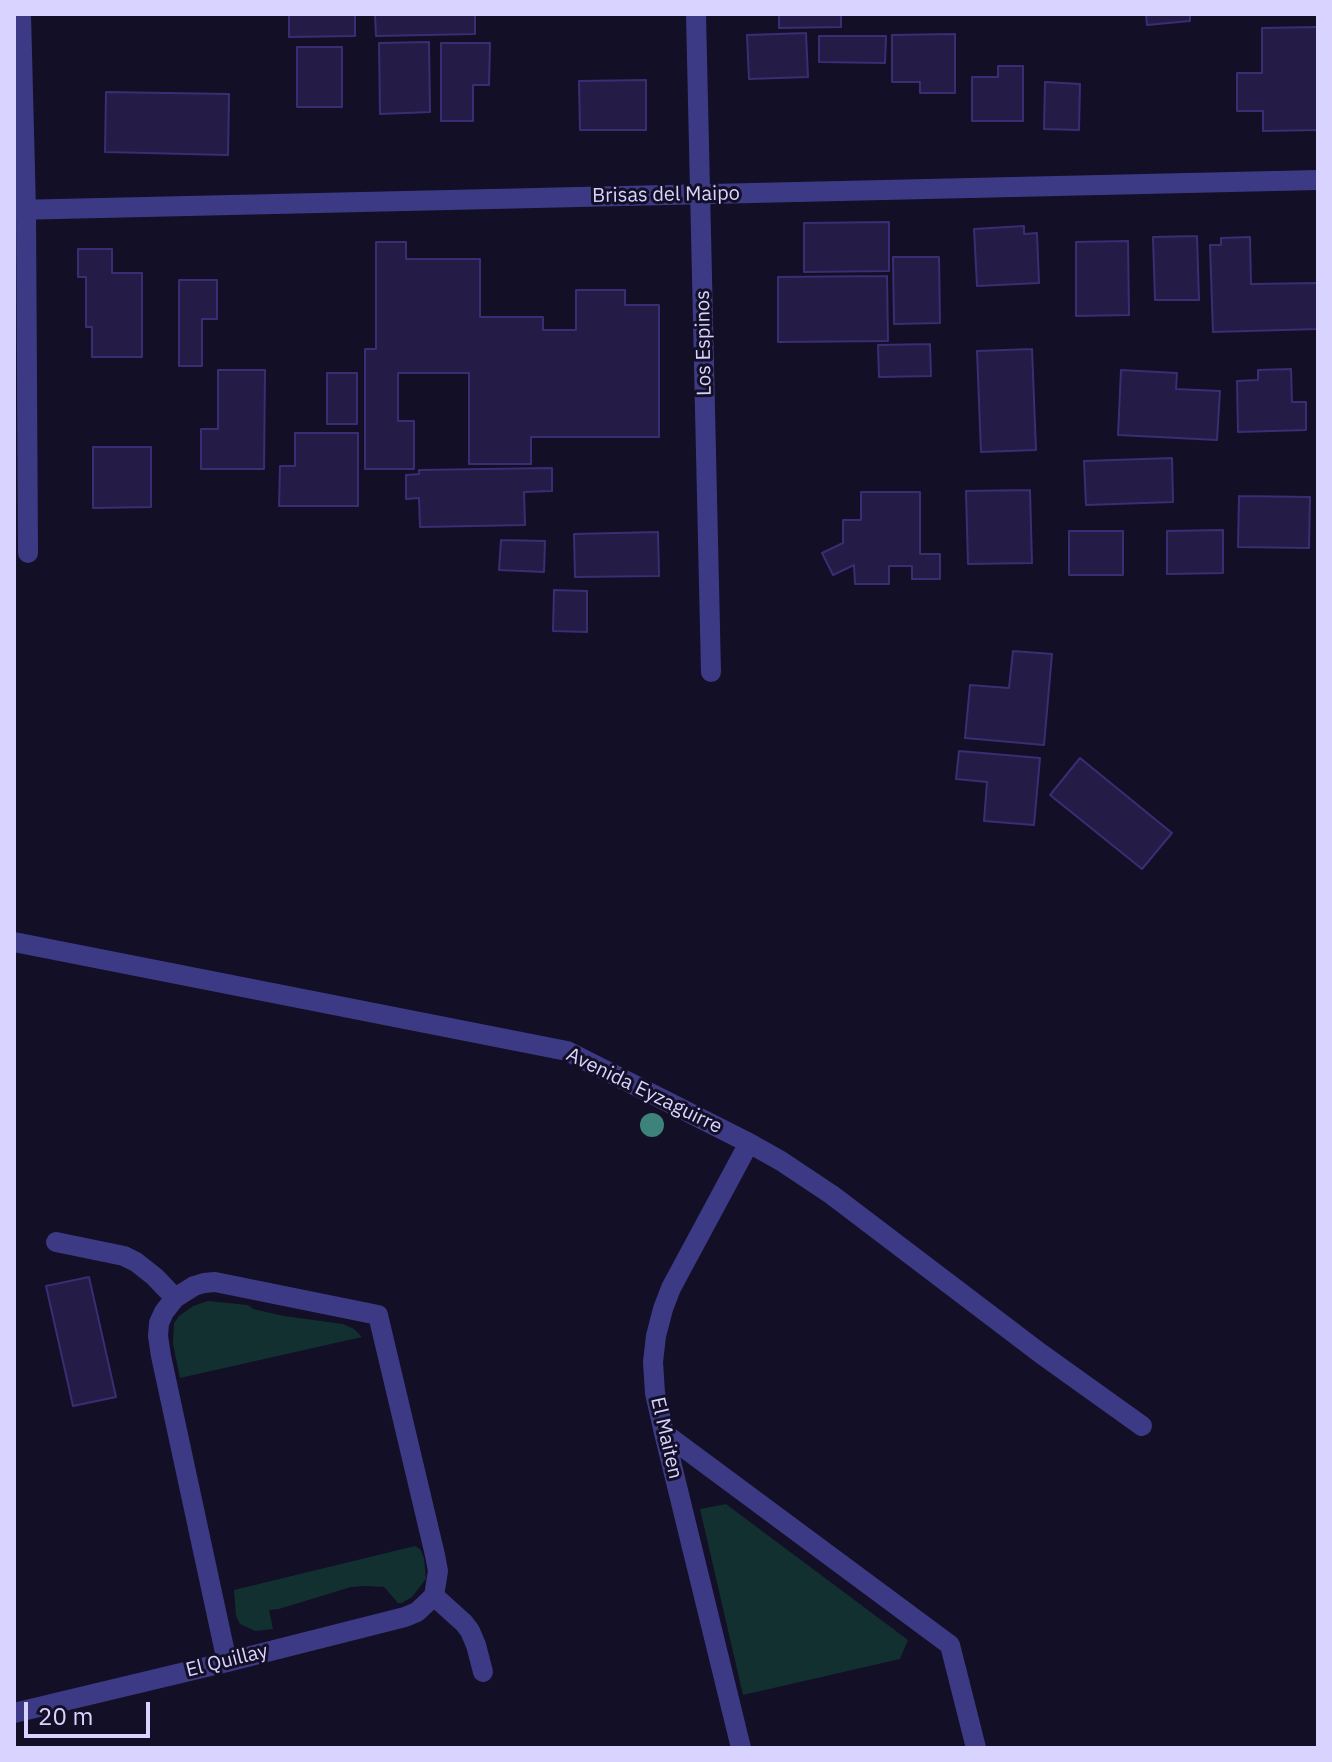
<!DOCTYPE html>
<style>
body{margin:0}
#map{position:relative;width:1332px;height:1762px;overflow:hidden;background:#130f26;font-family:"IBM Plex Sans",sans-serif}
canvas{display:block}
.frame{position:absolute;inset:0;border:16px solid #d9d4ff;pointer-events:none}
.scale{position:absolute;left:24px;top:1702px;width:126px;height:36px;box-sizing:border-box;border:4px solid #d9d4ff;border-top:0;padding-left:10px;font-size:24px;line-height:28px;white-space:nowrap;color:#d9d4ff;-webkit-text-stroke:6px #130f26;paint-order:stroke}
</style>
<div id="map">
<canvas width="1332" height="1762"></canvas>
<div class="frame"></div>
<div class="scale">20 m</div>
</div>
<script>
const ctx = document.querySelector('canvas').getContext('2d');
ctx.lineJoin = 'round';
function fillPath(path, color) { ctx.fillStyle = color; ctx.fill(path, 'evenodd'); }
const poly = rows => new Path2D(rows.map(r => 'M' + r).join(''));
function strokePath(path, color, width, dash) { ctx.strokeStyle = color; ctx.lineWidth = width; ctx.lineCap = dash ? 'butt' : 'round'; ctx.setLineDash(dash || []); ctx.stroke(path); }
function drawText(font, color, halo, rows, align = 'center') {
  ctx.font = font + ' "IBM Plex Sans",sans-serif'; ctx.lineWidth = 6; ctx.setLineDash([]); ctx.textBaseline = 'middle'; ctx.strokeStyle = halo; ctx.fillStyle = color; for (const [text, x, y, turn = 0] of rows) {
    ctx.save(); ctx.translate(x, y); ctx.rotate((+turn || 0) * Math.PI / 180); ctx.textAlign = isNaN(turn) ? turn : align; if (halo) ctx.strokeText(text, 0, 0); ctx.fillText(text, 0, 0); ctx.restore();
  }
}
fillPath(poly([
 [208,1301,248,1305,253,1309,284,1316,343,1324,354,1329,362,1337,180,1378,173,1344,174,1323,179,1316,193,1306],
 [726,1504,908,1640,900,1659,743,1695,700,1509],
 [415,1546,420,1549,424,1558,426,1579,412,1597,402,1603,398,1603,384,1587,366,1586,351,1587,279,1609,269,1610,273,1629,255,1631,240,1624,236,1616,234,1590]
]), '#12302f');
const building = poly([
 [289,14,355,14,355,36,289,37,289,14],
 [375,14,475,14,475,34,376,36,375,14],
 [779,14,841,14,841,27,779,28,779,14],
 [1146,14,1190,14,1190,21,1147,25,1146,14],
 [1317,27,1318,130,1263,131,1263,111,1237,111,1237,73,1262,73,1262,28,1317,27],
 [806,33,808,77,749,79,747,35,806,33],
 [955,34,955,93,920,93,920,82,892,82,892,35,955,34],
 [819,36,886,36,885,63,819,62,819,36],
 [429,42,430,112,380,114,379,43,429,42],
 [441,43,490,43,489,85,473,85,473,121,441,121,441,43],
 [297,47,342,47,342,107,297,107,297,47],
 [998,66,1023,66,1023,121,972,121,972,77,998,77,998,66],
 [646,80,646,130,580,130,579,81,646,80],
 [1045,82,1080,84,1079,130,1044,129,1045,82],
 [106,92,229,94,228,155,105,152,106,92],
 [889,222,889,271,804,272,804,223,889,222],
 [1024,226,1024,234,1037,233,1039,283,977,286,974,229,1024,226],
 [1197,236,1199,300,1155,300,1153,237,1197,236],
 [1250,237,1251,284,1318,283,1318,329,1213,332,1210,245,1221,245,1221,238,1250,237],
 [1128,241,1129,315,1076,316,1076,242,1128,241],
 [376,242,406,242,406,259,480,259,480,317,543,317,543,330,576,330,576,290,625,290,625,305,659,305,659,437,531,437,531,464,469,464,469,373,398,373,398,421,414,421,414,469,365,469,365,349,376,349,376,242],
 [78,249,112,249,112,273,142,273,142,357,92,357,92,327,86,327,86,277,78,277,78,249],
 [893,257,939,257,940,323,894,324,893,257],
 [887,276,888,341,778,342,778,277,887,276],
 [179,280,217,280,217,319,202,319,202,366,179,366,179,280],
 [930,344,931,376,879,377,878,345,930,344],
 [1032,349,1036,450,981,452,977,351,1032,349],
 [1291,369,1292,402,1306,402,1306,430,1238,432,1237,381,1258,380,1258,370,1291,369],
 [218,370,265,370,264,469,201,469,201,429,218,429,218,370],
 [1121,370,1177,373,1176,389,1220,391,1217,440,1118,435,1121,370],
 [327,373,357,373,357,424,327,424,327,373],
 [295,433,358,433,358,506,279,506,280,466,295,466,295,433],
 [93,447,151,447,151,507,93,508,93,447],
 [1172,458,1173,502,1086,505,1084,461,1172,458],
 [552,468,552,491,524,492,525,525,420,527,419,498,406,499,406,475,419,474,419,470,552,468],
 [1030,490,1032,563,968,564,966,491,1030,490],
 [861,492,920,492,920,554,940,554,940,579,912,579,912,566,889,566,889,584,855,584,854,565,833,575,822,553,843,543,843,520,861,520,861,492],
 [1239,496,1310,497,1309,548,1238,547,1239,496],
 [1223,530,1223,573,1167,574,1167,531,1223,530],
 [1069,531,1123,531,1123,575,1069,575,1069,531],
 [658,532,659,576,575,577,574,534,658,532],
 [501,540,545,541,544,572,499,570,501,540],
 [554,590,587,591,587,632,553,631,554,590],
 [1013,651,1052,654,1044,745,965,738,970,685,1009,688,1013,651],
 [959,751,1040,758,1034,825,984,821,987,782,956,779,959,751],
 [1080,758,1172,833,1142,869,1050,795,1080,758],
 [89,1277,116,1397,73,1406,46,1286,89,1277]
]);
fillPath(building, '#241b47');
strokePath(building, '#3b2d73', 2);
strokePath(poly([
 [21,14,26,210,28,553],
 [696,14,711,672],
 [14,210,1318,180],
 [14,942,567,1051,749,1143,781,1161,832,1195,1040,1353,1142,1426],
 [56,1242,124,1256,136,1262,155,1277,175,1298],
 [664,1433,950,1645,976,1748],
 [434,1596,464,1623,470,1631,476,1645,483,1672],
 [14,1713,227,1662,405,1617,417,1612,434,1596,438,1571,435,1555,378,1315,215,1282,204,1283,194,1286,175,1298,164,1312,159,1323,158,1336,161,1356,227,1662],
 [741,1748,664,1433,655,1393,653,1362,656,1336,663,1309,671,1288,749,1143]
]), '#3d3a85', 20);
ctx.fillStyle = '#3d827b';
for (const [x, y] of [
 [652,1125]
]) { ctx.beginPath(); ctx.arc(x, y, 12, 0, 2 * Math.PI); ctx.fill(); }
drawText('20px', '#d9d4ff', '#130f26', [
 ["Brisas del Maipo",666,195,-1],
 ["Los Espinos",704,343,-91],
 ["Avenida Eyzaguirre",644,1091,26],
 ["El Maiten",666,1438,77],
 ["El Quillay",227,1661,-14]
]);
</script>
